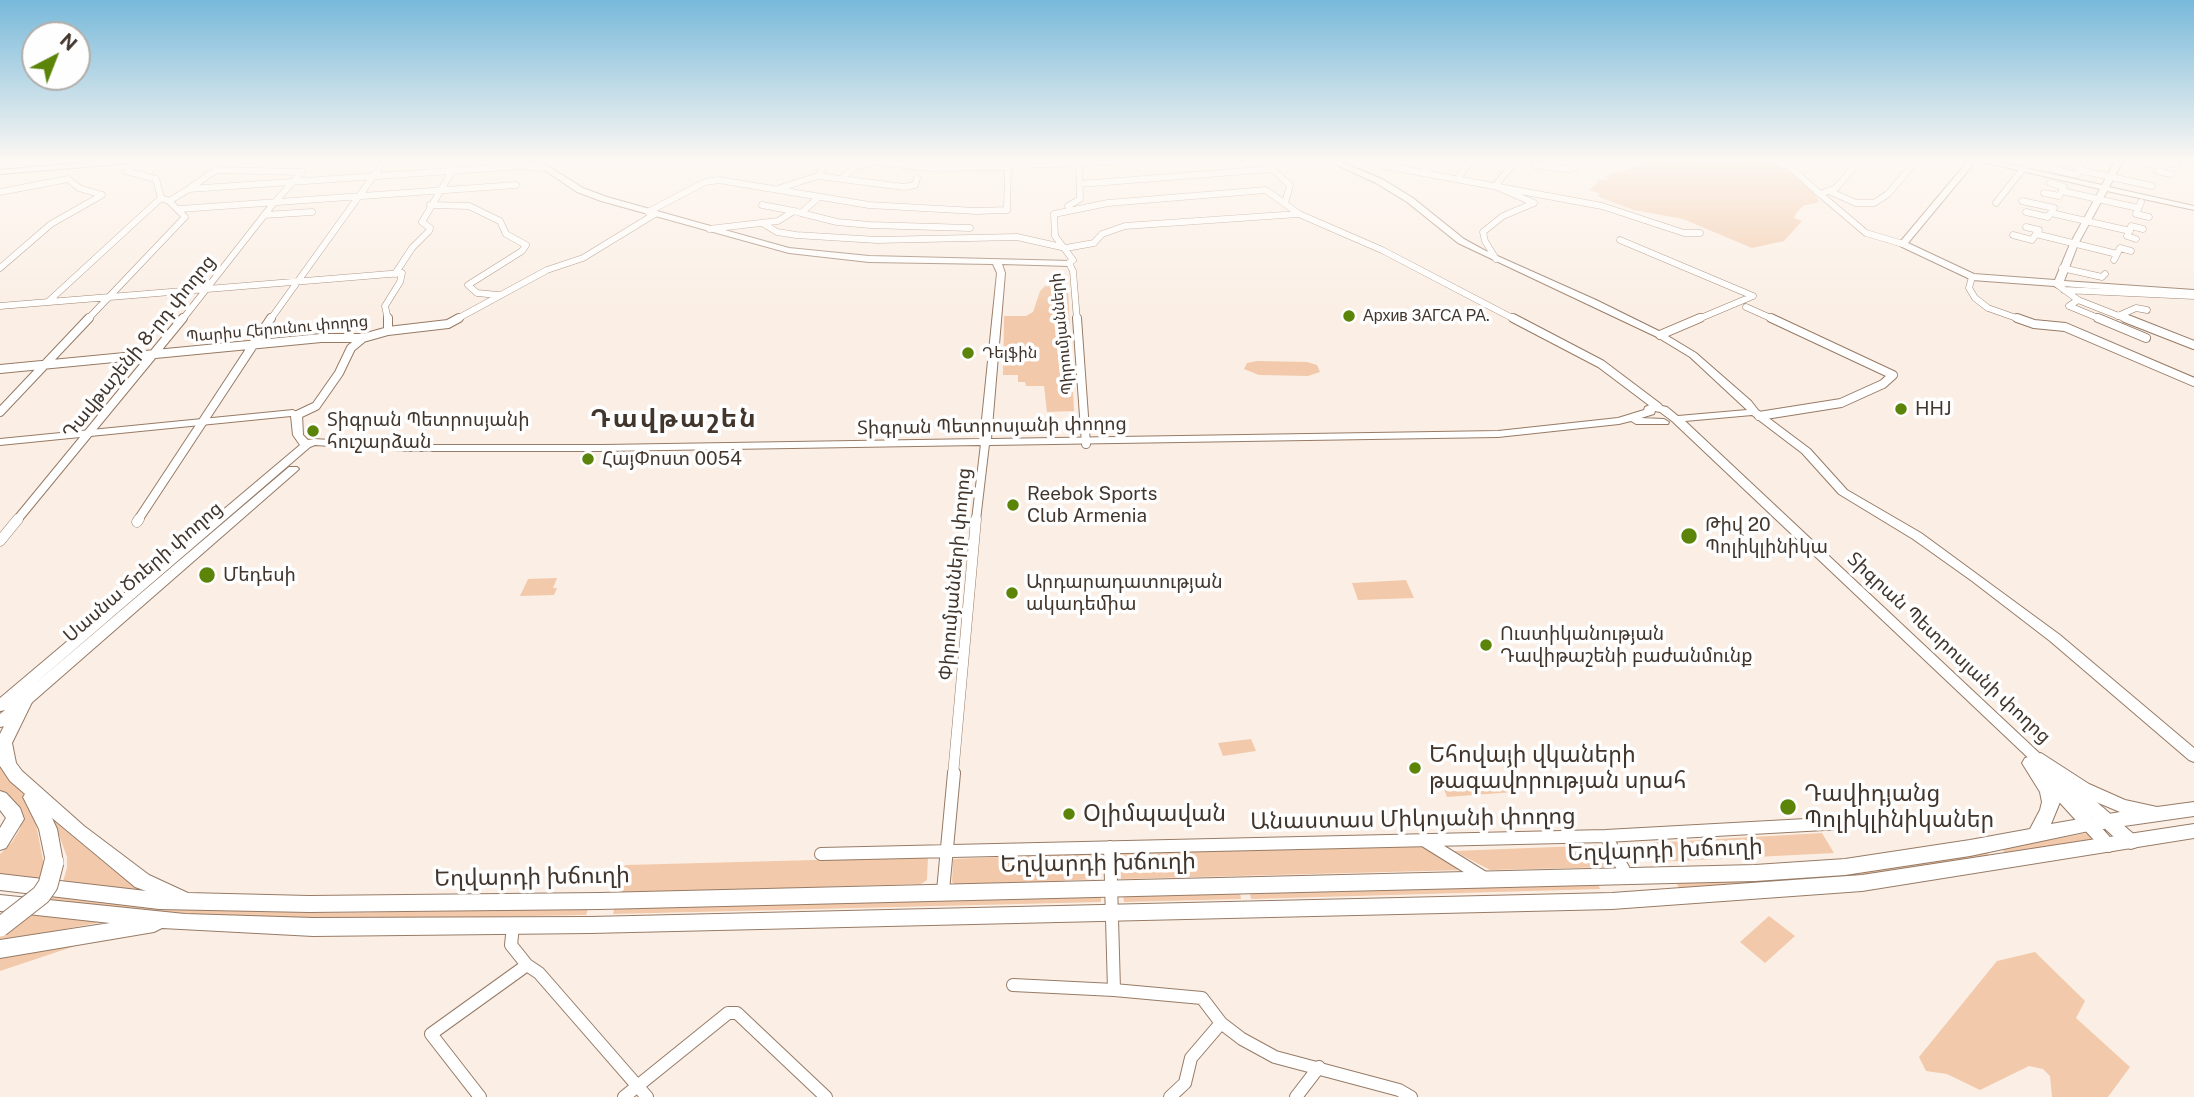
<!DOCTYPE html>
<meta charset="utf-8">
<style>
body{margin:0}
#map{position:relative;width:2194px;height:1097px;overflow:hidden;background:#fbefe5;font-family:"Public Sans",sans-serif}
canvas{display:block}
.north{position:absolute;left:21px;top:21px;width:70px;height:70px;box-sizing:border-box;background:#fefefe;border:2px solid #b2aeaa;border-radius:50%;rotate:42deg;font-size:19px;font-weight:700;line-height:28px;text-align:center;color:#41352c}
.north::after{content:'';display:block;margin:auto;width:24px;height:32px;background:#5b8409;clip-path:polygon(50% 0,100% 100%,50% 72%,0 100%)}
</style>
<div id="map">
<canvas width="2194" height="1097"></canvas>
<div class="north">N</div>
</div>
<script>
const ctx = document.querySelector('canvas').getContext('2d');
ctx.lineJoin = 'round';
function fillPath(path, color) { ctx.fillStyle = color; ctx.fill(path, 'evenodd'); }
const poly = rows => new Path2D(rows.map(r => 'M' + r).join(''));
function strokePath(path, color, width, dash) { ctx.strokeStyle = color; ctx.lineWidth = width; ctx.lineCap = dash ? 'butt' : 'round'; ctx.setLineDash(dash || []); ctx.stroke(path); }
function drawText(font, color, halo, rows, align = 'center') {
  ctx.font = font + ' "Public Sans","Noto Sans Armenian",sans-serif'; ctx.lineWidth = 7; ctx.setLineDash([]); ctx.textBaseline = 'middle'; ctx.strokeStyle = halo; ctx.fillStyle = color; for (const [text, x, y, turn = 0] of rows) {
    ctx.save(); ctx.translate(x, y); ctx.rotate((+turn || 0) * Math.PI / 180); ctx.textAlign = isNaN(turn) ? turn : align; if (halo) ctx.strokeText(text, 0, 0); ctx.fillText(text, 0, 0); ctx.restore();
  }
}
fillPath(poly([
 [1654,161,1722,164,1722,162,1729,161,1755,161,1786,167,1813,190,1819,202,1803,206,1797,212,1794,218,1802,221,1784,241,1752,248,1683,219,1634,210,1597,196,1600,194,1590,190,1599,180,1610,180,1605,177,1610,174],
 [1045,286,1068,288,1074,411,1047,412,1044,386,1026,386,1025,382,1018,382,1018,375,1003,375,1004,316,1026,316,1033,312,1040,291],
 [1257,361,1307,362,1317,365,1320,372,1308,376,1259,375,1244,369,1247,363],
 [557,578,553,588,557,588,554,595,520,596,528,579],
 [1406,580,1414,598,1358,600,1352,583],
 [1251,739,1256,751,1223,756,1218,743],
 [0,765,28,800,34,814,45,870,42,884,0,878,0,854,12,842,20,829,22,820,21,811,12,799,0,792],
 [1506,774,1514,792,1447,797,1440,778],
 [54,821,113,870,145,893,62,885,67,868,67,857],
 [1822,833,1834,853,1658,862,1649,843],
 [2087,833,2093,839,2007,855,2002,849],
 [1604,845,1615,867,1490,870,1454,851],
 [1424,846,1464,870,1121,879,1120,852],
 [1986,851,1991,857,1866,877,1765,885,1679,888,1676,882],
 [1098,853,1103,856,1103,872,1098,879,958,886,952,882,953,859],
 [928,857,927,880,921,884,616,893,612,890,616,871,626,865],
 [1598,884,1600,889,1251,899,1250,893],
 [1240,893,1241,899,1124,902,1123,896],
 [47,894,193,909,325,913,588,909,586,915,321,920,187,915,41,900],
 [1101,896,1101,902,613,914,614,909],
 [30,913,108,921,0,941,0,932],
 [1769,916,1795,936,1765,963,1740,942],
 [93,940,0,971,0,956],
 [2035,952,2085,1001,2076,1018,2130,1067,2108,1097,2052,1097,2050,1076,2043,1069,2029,1066,1980,1090,1947,1074,1926,1071,1919,1057,1997,961]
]), '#f2c9aa');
const streetFar3 = poly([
 [828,161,818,176,904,187,915,185,917,178],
 [1010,161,1021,165,1142,161],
 [1278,161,1297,161],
 [1770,161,1790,167,1820,194],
 [1859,161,1836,188,1820,194,1866,233,1903,244],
 [2134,161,2161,166],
 [1534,165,1568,169,1577,167,1580,161],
 [1385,166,1602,206,1684,233,1700,233],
 [1272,169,1290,185,1285,203],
 [2053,169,2077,175,2081,166,2064,162],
 [2079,170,2152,186],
 [1423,173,1430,161],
 [2171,174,2158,171,2163,162,2177,165],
 [843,177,855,167,875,162,930,168,1008,167],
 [1457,179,1471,161],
 [1080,184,1272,169,1278,161],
 [190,188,216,170,302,172],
 [780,188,818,176],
 [1829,191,1856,203,1874,203,1888,194,1916,161],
 [2062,191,2138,208],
 [0,192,68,179,79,188,102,195],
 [2044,193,2059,196,2064,187,2050,183],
 [169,201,189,189,522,166,545,168],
 [2022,201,2054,208,2048,217,2026,212],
 [2141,202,2136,214,2149,217],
 [1996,203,2029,161],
 [430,205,469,206,500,221,506,234,526,245,522,251,468,285,477,293,498,295],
 [762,205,794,211],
 [1068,206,1080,199,1079,164],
 [180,209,516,185],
 [648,212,705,182,719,180,869,205,976,211,1007,210,1008,167,1014,164],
 [801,213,837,222,870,225,970,228],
 [2051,213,2130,231],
 [1054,214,1108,203,1266,190,1299,214,1382,250,1516,320],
 [1054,214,1055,236,1073,260,1069,263,1073,271,1077,320],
 [264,215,312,212],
 [764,224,777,232,796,235,877,240,1017,237,1066,248,1094,243,1102,234,1125,226,1298,214],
 [2026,227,2039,230,2036,234,2117,254],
 [709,229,778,221,794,211,801,213,819,197],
 [2013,235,2032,240,2036,234],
 [2136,239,2127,236,2131,226,2143,229],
 [1620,240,1753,296,1696,320],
 [1496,259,1485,241,1483,232,1503,216,1534,203,1495,186,1515,161],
 [2114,260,2120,248,2131,251],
 [0,268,51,224,102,195],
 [2062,268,2102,277,2105,274],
 [395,274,412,248,429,231,430,228,422,222,458,161],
 [1972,277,1969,288,1975,298,1988,308,2022,320],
 [2058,285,2078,300,2129,320],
 [2064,290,2194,296],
 [2078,300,2069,306,2103,320],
 [49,301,161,198],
 [0,306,402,273,400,282,385,306,388,320],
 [1746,307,1775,320],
 [2118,316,2136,308,2147,310],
 [87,320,185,217,169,201,161,198,156,179,126,171,134,161],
 [182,320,273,204,302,172],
 [270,320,380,167],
 [455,320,547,270,583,258,655,214]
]);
const streetFar2 = poly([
 [1077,318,1086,444],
 [1513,318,1601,364,1658,407],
 [2017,318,2034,324,2065,327,2194,382],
 [2098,318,2146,338],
 [2125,318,2194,345],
 [388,331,388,318],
 [1660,335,1700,318],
 [0,369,321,338,363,338,388,331,448,324,459,318],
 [0,412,89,318],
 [297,415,316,406,339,373,351,348,363,338],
 [1759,416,1841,403,1883,384,1893,375,1771,318],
 [17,520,183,318],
 [138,520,271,318],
 [976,520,985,444]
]);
const streetFar1 = poly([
 [137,522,139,519],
 [0,541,18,519],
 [953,775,976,519]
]);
const street = poly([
 [1606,836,1627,876],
 [1425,841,1483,877],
 [1110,847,1114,990,1202,998,1221,1023,1242,1039,1275,1057,1399,1090,1411,1097],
 [821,854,1606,836,1879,821],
 [943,891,954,773],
 [513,926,511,945,527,965,539,973,647,1097],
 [1013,985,1114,990],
 [480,1097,431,1034,527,965],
 [624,1097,728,1013,737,1013,826,1097],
 [1170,1097,1185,1083,1191,1058,1221,1023],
 [1296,1097,1319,1067]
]);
const secondary = poly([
 [103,161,137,161,133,163,0,174,0,170,103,161],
 [531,161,540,161,583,188,607,197,789,248,869,256,1072,261,1073,263,1069,266,1002,264,1005,273,991,439,1498,431,1618,418,1644,410,1645,407,1652,404,1667,407,1678,416,1747,410,1690,357,1657,337,1458,243,1407,202,1376,183,1328,161,1339,161,1382,179,1413,198,1464,239,1484,250,1596,300,1663,333,1696,353,1751,401,1758,410,1810,449,1847,490,1921,533,2060,635,2194,748,2194,762,2189,760,2050,641,1972,581,1913,539,1839,494,1802,453,1752,415,1685,421,2052,765,2050,769,2045,771,2040,769,1672,421,1660,412,1655,411,1654,414,1641,418,1664,419,1669,422,1668,424,1636,424,1631,421,1619,424,1498,437,990,445,985,447,980,445,603,451,408,451,315,445,310,447,31,687,289,467,297,467,299,469,297,471,5,726,0,727,0,714,5,710,0,711,0,698,300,445,293,435,291,416,0,445,0,439,293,410,302,415,303,435,308,440,314,439,408,445,603,445,980,439,997,273,993,264,869,262,789,253,601,201,577,192,531,161],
 [1968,161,1976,161,1908,243,1974,274,2055,280,2070,244,2100,189,1978,161,1993,161,2102,185,2115,161,2123,161,2109,187,2194,206,2194,210,2107,191,2078,244,2064,281,2194,290,2194,296,2062,286,2058,288,2054,286,1972,280,1900,246,1900,242,1968,161],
 [2046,772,2051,774,2057,780,2064,776,2069,778,2137,837,2139,842,2137,847,2131,849,2125,847,2091,816,2117,845,2115,850,2109,852,2103,850,2041,782,2038,778,2041,774,2046,772]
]);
const primary = poly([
 [25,694,31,696,33,700,12,743,16,763,22,771,84,826,149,875,188,893,309,896,600,893,1755,865,1845,859,1970,840,2030,829,2040,810,2042,802,2040,792,2022,763,2025,758,2041,753,2089,784,2125,800,2157,807,2194,802,2194,816,2089,831,1970,856,1845,875,1755,881,600,909,309,912,159,909,0,890,0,874,146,891,135,887,52,818,57,829,63,862,61,867,54,870,47,867,39,829,23,797,25,794,10,781,0,766,0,734,19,696,25,694],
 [2046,773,2077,794,2120,812,2051,824,2060,802,2058,791,2046,773],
 [3,698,9,700,11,704,9,708,0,711,0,699,3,698],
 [0,791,6,793,20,808,24,819,6,848,0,850,0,828,6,818,0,810,0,791],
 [2194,824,2194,838,1862,891,1612,909,590,933,313,936,162,928,154,932,0,958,0,940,110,923,0,911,0,895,185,914,313,918,590,917,1612,893,1862,875,2194,824]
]);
strokePath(streetFar3, '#977b66', 7);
strokePath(streetFar2, '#977b66', 10);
strokePath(streetFar1, '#977b66', 11);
strokePath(street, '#977b66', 14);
strokePath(secondary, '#977b66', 2);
strokePath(primary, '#977b66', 2);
strokePath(streetFar3, '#fff', 6);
strokePath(streetFar2, '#fff', 8);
strokePath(streetFar1, '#fff', 10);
strokePath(street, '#fff', 12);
fillPath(secondary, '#fff');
fillPath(primary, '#fff');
const primaryBridge = poly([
 [0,927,41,895,48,885,54,862]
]);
strokePath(primaryBridge, '#977b66', 21, []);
strokePath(primaryBridge, '#fff', 19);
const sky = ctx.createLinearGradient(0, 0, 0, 315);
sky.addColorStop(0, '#78b9da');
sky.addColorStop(0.51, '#fdf8f3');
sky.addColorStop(1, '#fdf8f300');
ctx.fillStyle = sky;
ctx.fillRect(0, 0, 2194, 315);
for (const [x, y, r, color] of [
 [1349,316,7,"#5b8409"],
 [968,353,7,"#5b8409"],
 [1901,409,7,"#5b8409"],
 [313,431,7,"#5b8409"],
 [588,459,7,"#5b8409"],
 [1013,505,7,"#5b8409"],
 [1689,536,9,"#5b8409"],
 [207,575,9,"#5b8409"],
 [1012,593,7,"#5b8409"],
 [1486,645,7,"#5b8409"],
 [1415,768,7,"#5b8409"],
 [1788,807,9,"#5b8409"],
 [1069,814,7,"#5b8409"]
]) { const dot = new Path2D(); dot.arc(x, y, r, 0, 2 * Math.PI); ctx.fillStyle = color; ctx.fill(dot); strokePath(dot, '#fefefe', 2.5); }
drawText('16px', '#41352c', '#fefefe', [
 ["Архив ЗАГСА РА.",1363,316],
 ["Դելֆին",982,353]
], 'left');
drawText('16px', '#41352c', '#fefefe', [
 ["Պարիս Հերունու փողոց",277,329,-5],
 ["Պիրումյանների",1062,334,-96]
]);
drawText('19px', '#41352c', '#fefefe', [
 ["Դավթաշենի 8-րդ փողոց",139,347,-51],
 ["Տիգրան Պետրոսյանի փողոց",992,426,-1],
 ["Սասնա Ծռերի փողոց",143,572,-41],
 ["Փիրումյանների փողոց",955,574,-85],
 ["Տիգրան Պետրոսյանի փողոց",1949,648,43]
]);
drawText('19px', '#41352c', '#fefefe', [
 ["HHJ",1915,409],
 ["Տիգրան Պետրոսյանի",327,420],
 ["հուշարձան",327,442],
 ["ՀայՓոստ 0054",602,459],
 ["Reebok Sports",1027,494],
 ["Club Armenia",1027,516],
 ["Թիվ 20",1705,525],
 ["Պոլիկլինիկա",1705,547],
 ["Մեդեսի",223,575],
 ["Արդարադատության",1026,582],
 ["ակադեմիա",1026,604],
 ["Ուստիկանության",1500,634],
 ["Դավիթաշենի բաժանմունք",1500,656]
], 'left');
drawText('23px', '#41352c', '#fefefe', [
 ["Եհովայի վկաների",1429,755],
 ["թագավորության սրահ",1429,781],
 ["Դավիդյանց",1804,794],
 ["Պոլիկլինիկաներ",1804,820],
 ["Օլիմպավան",1083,814]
], 'left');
drawText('23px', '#41352c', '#fefefe', [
 ["Անաստաս Միկոյանի փողոց",1413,819,-1],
 ["Եղվարդի խճուղի",1665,850,-2],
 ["Եղվարդի խճուղի",1098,863,-1],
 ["Եղվարդի խճուղի",532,877,-1]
]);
ctx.letterSpacing = '2px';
drawText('bold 26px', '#41352c', '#fefefe', [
 ["Դավթաշեն",674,419]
]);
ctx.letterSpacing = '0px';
</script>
